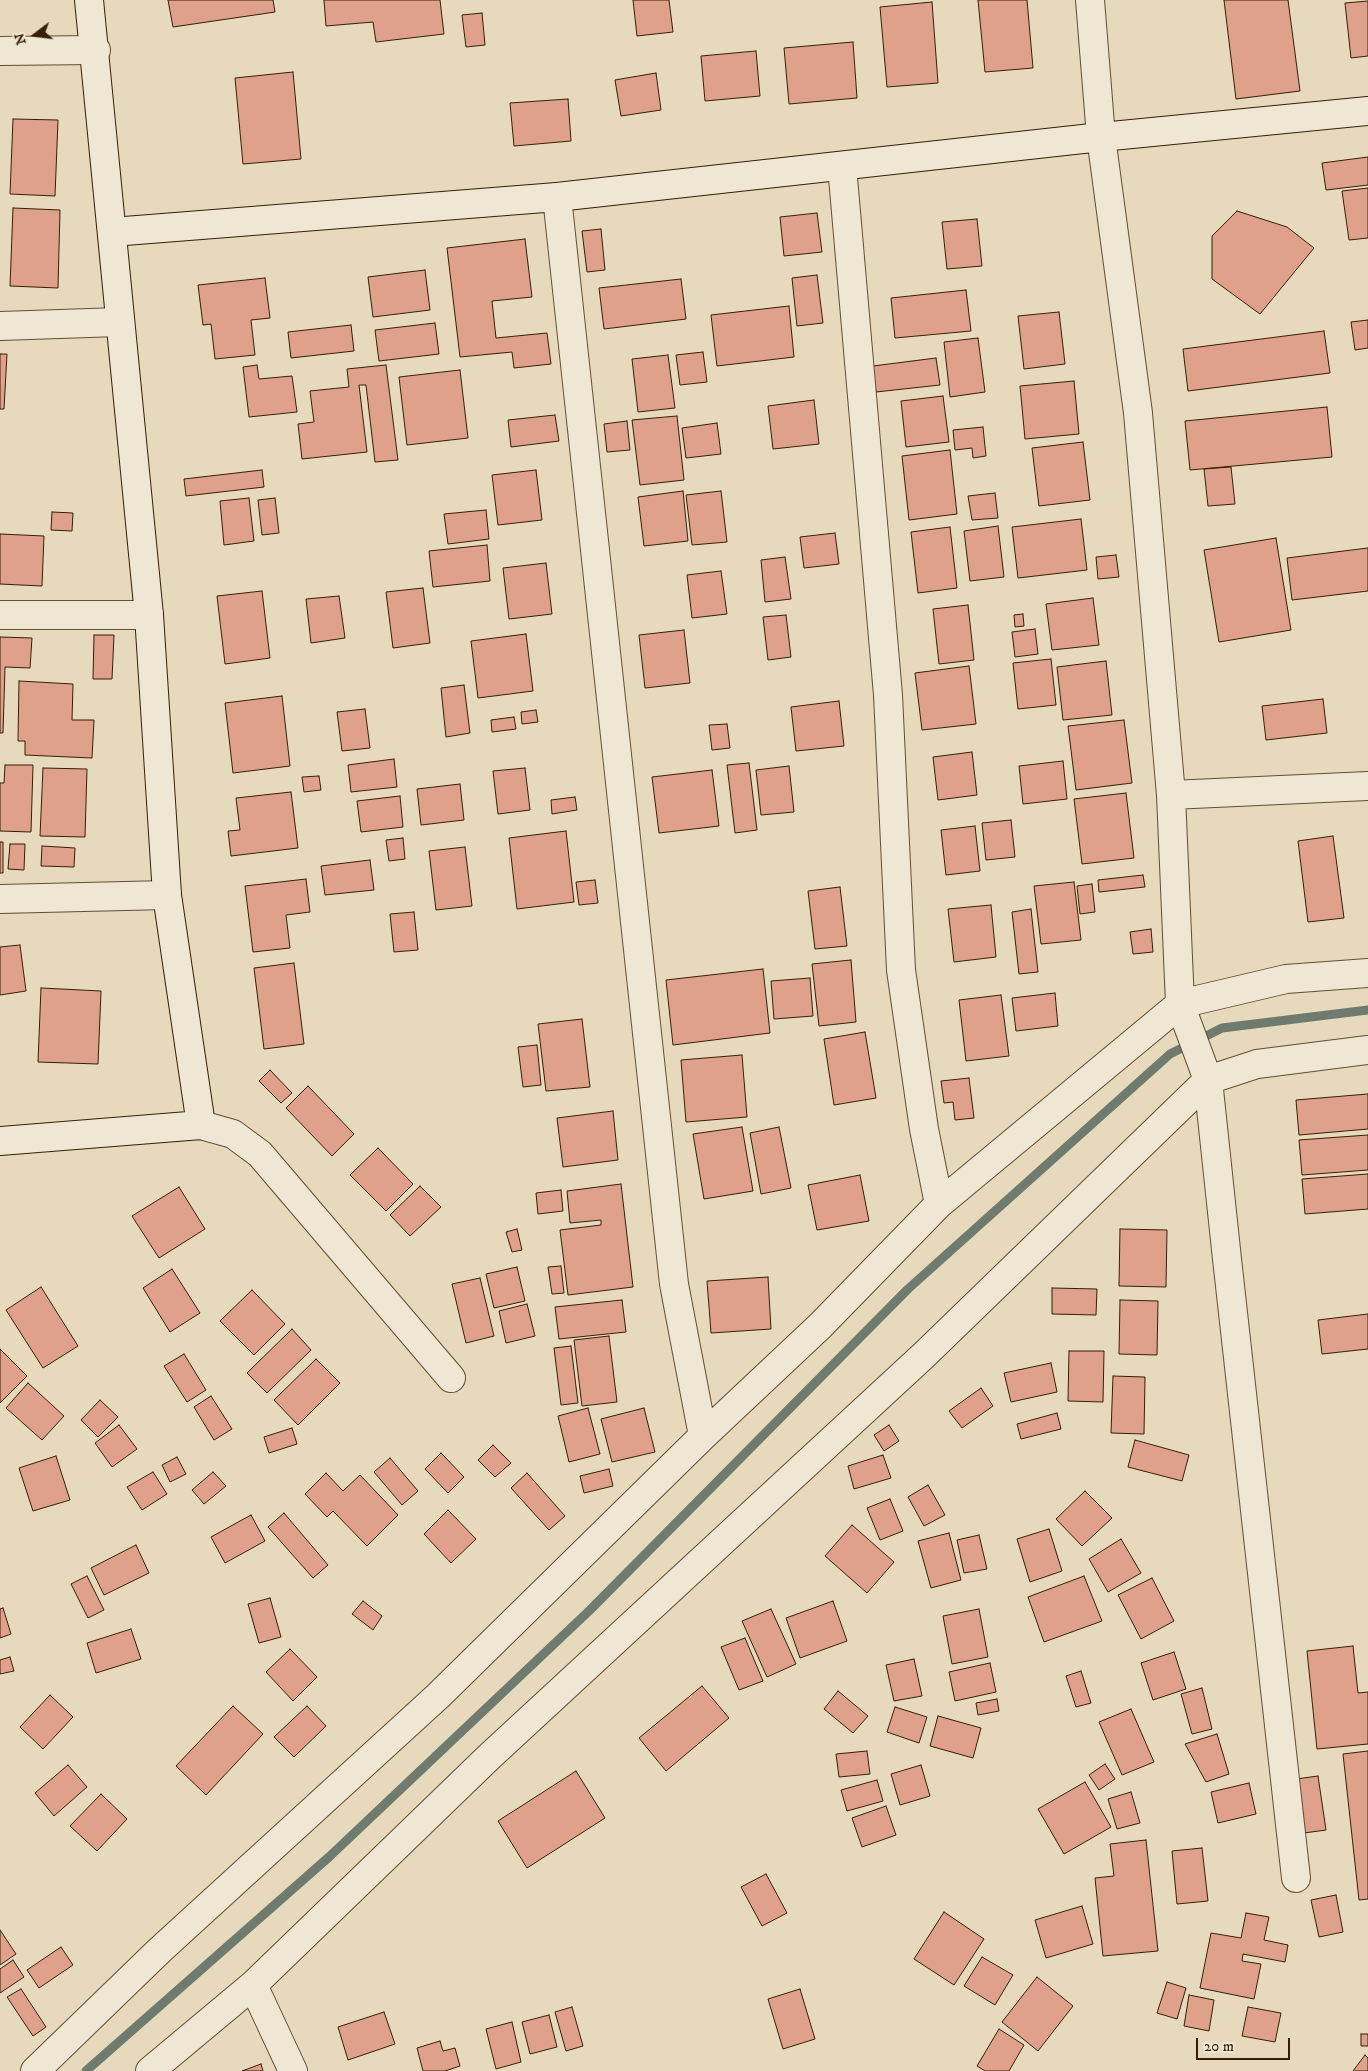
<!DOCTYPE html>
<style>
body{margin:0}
#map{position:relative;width:1368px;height:2071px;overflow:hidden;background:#e6d9bc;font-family:"IM FELL DW Pica",serif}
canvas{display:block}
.north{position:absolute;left:10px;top:10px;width:50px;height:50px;-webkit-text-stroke:4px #efe6d3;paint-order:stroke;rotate:255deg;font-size:14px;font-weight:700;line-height:20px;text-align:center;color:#361f05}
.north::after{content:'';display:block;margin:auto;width:18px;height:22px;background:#361f05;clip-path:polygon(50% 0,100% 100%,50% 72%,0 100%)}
.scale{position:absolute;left:1196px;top:2038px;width:94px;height:22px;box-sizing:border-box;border:2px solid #361f05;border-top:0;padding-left:6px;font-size:15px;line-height:18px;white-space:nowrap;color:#361f05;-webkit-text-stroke:4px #efe6d3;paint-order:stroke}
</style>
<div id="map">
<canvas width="1368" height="2071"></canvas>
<div class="north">N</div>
<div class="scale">20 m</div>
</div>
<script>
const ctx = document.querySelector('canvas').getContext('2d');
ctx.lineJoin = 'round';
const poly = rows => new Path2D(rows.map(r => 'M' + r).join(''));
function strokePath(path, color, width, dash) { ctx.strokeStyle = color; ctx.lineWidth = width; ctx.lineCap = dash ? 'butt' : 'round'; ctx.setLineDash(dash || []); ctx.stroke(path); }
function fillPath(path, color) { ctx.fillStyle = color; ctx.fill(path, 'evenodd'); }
strokePath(poly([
 [86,2071,329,1857,590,1610,908,1289,1170,1054,1222,1028,1368,1010]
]), '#707b6f', 9);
const building = poly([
 [168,0,273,0,275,12,173,27,168,0],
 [324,0,440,0,444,34,376,42,373,22,326,26,324,0],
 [633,0,669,0,673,32,637,36,633,0],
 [978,0,1027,0,1033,68,985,72,978,0],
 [1224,0,1288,0,1300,91,1236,99,1224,0],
 [1368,1,1368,56,1351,58,1345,3,1368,1],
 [932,2,938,83,887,87,880,7,932,2],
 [482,13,485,45,466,47,462,15,482,13],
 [853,42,857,98,789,104,784,48,853,42],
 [756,51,760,96,705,101,701,56,756,51],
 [293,72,301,159,243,164,235,78,293,72],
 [656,73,661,110,621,116,615,80,656,73],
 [568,99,571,141,514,146,510,103,568,99],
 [13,119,58,120,55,196,10,194,13,119],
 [1368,157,1368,185,1326,190,1322,163,1368,157],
 [1368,188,1368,238,1349,240,1342,191,1368,188],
 [13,208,60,210,58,288,10,286,13,208],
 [1237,211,1287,227,1314,248,1260,314,1212,279,1212,236,1237,211],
 [817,213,822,252,784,256,780,217,817,213],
 [977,219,982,266,947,269,942,222,977,219],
 [601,229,605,270,587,272,582,231,601,229],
 [525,239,532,297,492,301,496,338,547,333,551,364,514,368,512,352,460,357,447,248,525,239],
 [425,270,430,310,373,317,368,277,425,270],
 [817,275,823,323,797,326,792,278,817,275],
 [265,278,270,318,251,320,255,355,215,359,211,324,203,325,198,285,265,278],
 [681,279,686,319,604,329,599,288,681,279],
 [966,290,971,331,895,338,891,298,966,290],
 [789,306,794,357,717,366,711,315,789,306],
 [1059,312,1065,364,1024,369,1018,316,1059,312],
 [1368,320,1368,348,1355,350,1351,322,1368,320],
 [435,323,439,354,379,361,375,330,435,323],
 [351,325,354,351,291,358,288,332,351,325],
 [1324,331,1330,373,1188,391,1183,349,1324,331],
 [978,338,985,392,950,397,944,342,978,338],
 [703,352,707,382,680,385,676,355,703,352],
 [0,354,7,354,4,409,0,409,0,354],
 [668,355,675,408,638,412,632,359,668,355],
 [936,358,940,385,876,392,873,366,936,358],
 [257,365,259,379,292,376,297,412,249,417,243,367,257,365],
 [386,365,398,460,375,462,366,385,359,385,367,452,302,459,298,424,314,422,310,391,349,387,347,369,386,365],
 [460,370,468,438,407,445,399,377,460,370],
 [1074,381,1079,434,1025,439,1020,386,1074,381],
 [943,396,949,442,906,447,901,401,943,396],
 [814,400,819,444,773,449,768,406,814,400],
 [1327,407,1332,457,1190,470,1185,421,1327,407],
 [555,415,559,441,511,447,508,420,555,415],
 [677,416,684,480,640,485,632,420,677,416],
 [627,421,630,450,607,452,604,424,627,421],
 [717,423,721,454,686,458,682,428,717,423],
 [983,427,986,456,973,458,972,448,955,450,953,430,983,427],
 [1083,442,1090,500,1039,506,1032,448,1083,442],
 [950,450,957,514,909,520,902,456,950,450],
 [1231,467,1235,504,1208,506,1204,469,1231,467],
 [262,470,264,487,186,496,184,479,262,470],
 [536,470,542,520,498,525,492,475,536,470],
 [683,491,688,541,644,546,638,497,683,491],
 [721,491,727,542,692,545,686,495,721,491],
 [995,493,998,518,972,520,968,496,995,493],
 [249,498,254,541,224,545,220,501,249,498],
 [275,498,279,533,262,535,258,500,275,498],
 [486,510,489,539,448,544,444,514,486,510],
 [52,512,73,513,72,531,51,530,52,512],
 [1081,519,1087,570,1018,578,1012,527,1081,519],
 [998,526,1004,577,970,581,964,531,998,526],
 [950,527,957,588,918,593,911,532,950,527],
 [835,533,839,564,804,568,800,537,835,533],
 [0,534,44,536,42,586,0,584,0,534],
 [1276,538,1291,630,1219,642,1204,550,1276,538],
 [487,545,490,581,433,587,429,551,487,545],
 [1368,548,1368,591,1292,600,1287,558,1368,548],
 [1116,555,1119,577,1098,579,1096,557,1116,555],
 [785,557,791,599,765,602,761,560,785,557],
 [546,563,552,614,509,619,503,568,546,563],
 [721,571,727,614,692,618,687,575,721,571],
 [423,588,430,643,393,648,386,592,423,588],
 [262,591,270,658,225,664,217,596,262,591],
 [339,596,345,638,311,643,306,599,339,596],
 [1093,598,1099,645,1052,650,1046,604,1093,598],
 [968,605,974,660,939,664,933,609,968,605],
 [1023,614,1024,626,1015,627,1014,615,1023,614],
 [786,615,791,657,768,660,763,617,786,615],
 [1035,629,1038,654,1015,657,1012,632,1035,629],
 [684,630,690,683,645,688,639,635,684,630],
 [526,634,533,691,478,698,471,641,526,634],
 [94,635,114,635,112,679,93,679,94,635],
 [0,637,32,638,30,668,5,667,3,733,0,733,0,637],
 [1051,659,1056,705,1018,709,1013,663,1051,659],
 [1106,661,1112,715,1063,720,1057,667,1106,661],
 [969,666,976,724,922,730,915,673,969,666],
 [19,681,73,684,72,720,94,720,92,758,25,755,25,741,18,741,19,681],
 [464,685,470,733,446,737,441,688,464,685],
 [282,696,290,766,233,773,225,703,282,696],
 [1323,699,1327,733,1266,740,1262,706,1323,699],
 [839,701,844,746,796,751,791,707,839,701],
 [365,709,370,748,342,751,337,712,365,709],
 [536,710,538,722,522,724,521,712,536,710],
 [514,717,516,729,492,732,491,720,514,717],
 [1124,720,1132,783,1076,790,1068,726,1124,720],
 [727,724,730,748,712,750,709,725,727,724],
 [972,752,977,795,938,800,933,757,972,752],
 [394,759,397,787,351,792,348,765,394,759],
 [1063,761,1067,799,1023,804,1019,766,1063,761],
 [749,763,757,830,735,833,727,765,749,763],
 [5,765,33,765,31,832,0,831,0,783,4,783,5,765],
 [789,766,794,812,761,815,756,770,789,766],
 [43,768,87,769,85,837,40,836,43,768],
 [525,768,530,810,498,814,493,771,525,768],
 [712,770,719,826,659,833,652,777,712,770],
 [319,776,321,790,304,792,302,777,319,776],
 [460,784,464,820,421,825,417,789,460,784],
 [291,792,298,848,231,856,228,831,240,830,236,798,291,792],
 [1126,793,1134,858,1082,864,1074,799,1126,793],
 [400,796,403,827,361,832,357,801,400,796],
 [575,797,577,810,552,814,551,800,575,797],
 [1011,820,1015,857,986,860,982,823,1011,820],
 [975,826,980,871,946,875,941,830,975,826],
 [566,831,574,902,517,909,509,838,566,831],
 [1333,836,1344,918,1308,922,1298,841,1333,836],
 [403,838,405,859,389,861,386,840,403,838],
 [0,842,3,842,3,873,0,873,0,842],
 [10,844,25,844,24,870,8,869,10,844],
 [42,846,75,848,74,867,41,866,42,846],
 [465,847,472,906,436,910,429,851,465,847],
 [370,860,374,890,325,895,321,866,370,860],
 [1143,875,1145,887,1099,892,1098,880,1143,875],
 [306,879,310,912,286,915,290,948,253,952,245,886,306,879],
 [595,880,598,903,579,905,576,882,595,880],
 [1074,882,1081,940,1041,944,1034,886,1074,882],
 [1092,884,1095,912,1080,914,1077,886,1092,884],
 [840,887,847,946,815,949,808,891,840,887],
 [991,905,996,957,954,962,948,909,991,905],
 [1031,909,1038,972,1019,974,1012,912,1031,909],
 [414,912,418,950,394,952,390,914,414,912],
 [1151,929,1153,952,1133,954,1130,932,1151,929],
 [20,945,26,991,0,995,0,947,20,945],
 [851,960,856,1022,819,1026,812,964,851,960],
 [294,963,304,1044,264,1049,254,968,294,963],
 [763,969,770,1033,673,1045,666,980,763,969],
 [810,978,813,1016,774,1019,771,981,810,978],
 [41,988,101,991,98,1064,38,1062,41,988],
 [1055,993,1058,1026,1016,1031,1012,998,1055,993],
 [1001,995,1009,1056,966,1061,959,1000,1001,995],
 [582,1019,590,1087,546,1091,538,1024,582,1019],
 [865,1032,876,1098,834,1105,824,1039,865,1032],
 [537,1045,541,1085,523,1087,518,1047,537,1045],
 [742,1055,747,1117,686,1122,681,1060,742,1055],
 [270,1070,292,1093,281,1103,259,1081,270,1070],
 [969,1078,974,1118,955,1120,953,1102,944,1103,941,1081,969,1078],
 [308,1086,354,1134,332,1156,286,1108,308,1086],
 [1368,1094,1368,1129,1299,1135,1296,1100,1368,1094],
 [613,1111,618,1160,563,1167,557,1118,613,1111],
 [742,1127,753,1191,704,1199,693,1134,742,1127],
 [779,1127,791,1188,761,1194,750,1133,779,1127],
 [1368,1135,1368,1170,1302,1175,1299,1140,1368,1135],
 [378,1148,413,1184,386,1211,350,1175,378,1148],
 [1368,1174,1368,1209,1305,1214,1302,1179,1368,1174],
 [860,1175,869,1221,817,1230,808,1185,860,1175],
 [621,1184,633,1287,568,1295,560,1230,601,1225,601,1220,570,1223,567,1191,621,1184],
 [420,1186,441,1207,410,1236,390,1215,420,1186],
 [179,1187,205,1229,159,1258,132,1216,179,1187],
 [561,1190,563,1211,538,1214,536,1193,561,1190],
 [517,1229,522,1250,512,1252,506,1232,517,1229],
 [1120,1229,1167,1230,1166,1287,1119,1286,1120,1229],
 [561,1266,564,1293,552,1294,548,1267,561,1266],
 [517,1267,525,1301,494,1308,486,1274,517,1267],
 [172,1269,200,1313,170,1332,143,1288,172,1269],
 [768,1277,771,1329,711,1333,707,1281,768,1277],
 [480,1278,494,1336,466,1343,452,1284,480,1278],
 [41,1287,78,1346,43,1368,6,1310,41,1287],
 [1052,1288,1097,1289,1096,1315,1052,1314,1052,1288],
 [252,1290,285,1324,254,1355,220,1321,252,1290],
 [622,1300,626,1332,559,1339,555,1307,622,1300],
 [1120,1300,1158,1301,1157,1355,1119,1354,1120,1300],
 [527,1304,535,1336,506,1343,499,1311,527,1304],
 [1368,1314,1368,1349,1322,1354,1318,1320,1368,1314],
 [292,1329,311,1350,267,1393,247,1373,292,1329],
 [609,1336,617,1402,582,1406,574,1340,609,1336],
 [571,1346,578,1403,561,1405,554,1348,571,1346],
 [0,1349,27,1376,0,1403,0,1349],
 [1069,1351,1104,1351,1103,1402,1068,1401,1069,1351],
 [184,1354,206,1390,187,1402,164,1366,184,1354],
 [316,1359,340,1383,298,1425,274,1400,316,1359],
 [1051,1363,1057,1392,1011,1402,1004,1373,1051,1363],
 [1113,1376,1145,1377,1144,1434,1111,1433,1113,1376],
 [28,1383,64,1416,42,1440,6,1408,28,1383],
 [981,1388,993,1406,962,1428,949,1411,981,1388],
 [211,1396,232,1429,214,1440,194,1407,211,1396],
 [100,1400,118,1417,98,1437,81,1420,100,1400],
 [588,1408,600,1454,569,1462,558,1416,588,1408],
 [644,1408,655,1452,612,1462,601,1419,644,1408],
 [1057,1413,1061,1429,1021,1439,1017,1424,1057,1413],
 [119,1425,137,1449,112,1467,95,1443,119,1425],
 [889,1425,899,1441,884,1451,874,1435,889,1425],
 [292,1428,297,1444,269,1453,264,1437,292,1428],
 [1135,1440,1189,1455,1182,1481,1128,1467,1135,1440],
 [493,1445,511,1463,495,1477,478,1460,493,1445],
 [441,1453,464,1477,448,1493,425,1469,441,1453],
 [883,1455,891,1478,854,1489,848,1466,883,1455],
 [56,1456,70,1500,33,1511,19,1468,56,1456],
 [177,1457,186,1474,170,1482,162,1465,177,1457],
 [390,1458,418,1491,402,1505,374,1472,390,1458],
 [609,1469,613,1486,584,1493,580,1476,609,1469],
 [153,1472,167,1494,142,1510,127,1487,153,1472],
 [213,1472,226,1486,204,1504,192,1490,213,1472],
 [326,1473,343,1491,360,1475,398,1515,367,1546,333,1511,327,1517,305,1494,326,1473],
 [527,1473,565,1516,549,1530,511,1488,527,1473],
 [928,1485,945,1515,924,1526,908,1497,928,1485],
 [1085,1491,1112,1518,1082,1546,1056,1519,1085,1491],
 [890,1499,903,1531,880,1540,867,1508,890,1499],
 [448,1510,476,1539,451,1563,424,1534,448,1510],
 [284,1513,328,1565,313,1578,268,1527,284,1513],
 [251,1515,265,1541,225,1563,211,1537,251,1515],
 [852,1525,894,1562,867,1593,825,1556,852,1525],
 [1049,1529,1062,1571,1030,1582,1017,1539,1049,1529],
 [949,1533,961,1580,931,1588,918,1541,949,1533],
 [979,1535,987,1569,964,1573,957,1540,979,1535],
 [1121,1539,1141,1573,1108,1592,1089,1559,1121,1539],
 [136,1545,149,1573,104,1595,91,1568,136,1545],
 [87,1576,104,1610,88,1618,71,1584,87,1576],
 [1084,1576,1102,1621,1044,1642,1028,1597,1084,1576],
 [1152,1578,1174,1621,1141,1639,1118,1595,1152,1578],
 [270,1598,281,1637,259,1643,248,1604,270,1598],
 [363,1601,382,1616,373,1630,352,1614,363,1601],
 [833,1601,847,1641,800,1658,786,1618,833,1601],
 [3,1608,11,1634,0,1638,0,1609,3,1608],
 [771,1609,796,1664,767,1677,742,1621,771,1609],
 [979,1609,988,1657,952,1664,943,1616,979,1609],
 [131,1629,141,1659,96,1673,87,1643,131,1629],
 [745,1638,763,1681,739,1690,721,1647,745,1638],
 [1353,1646,1358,1693,1368,1692,1368,1744,1317,1749,1307,1651,1353,1646],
 [290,1649,317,1677,293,1701,266,1672,290,1649],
 [1174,1652,1186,1689,1153,1700,1141,1663,1174,1652],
 [10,1657,14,1671,0,1674,0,1660,10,1657],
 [914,1659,922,1696,894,1701,886,1665,914,1659],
 [990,1663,996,1692,955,1701,949,1672,990,1663],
 [1081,1671,1091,1703,1076,1707,1066,1676,1081,1671],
 [702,1686,729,1718,666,1771,639,1738,702,1686],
 [1202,1688,1212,1729,1192,1734,1181,1694,1202,1688],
 [838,1691,868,1716,853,1733,824,1709,838,1691],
 [50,1695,73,1717,43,1749,20,1727,50,1695],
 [997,1699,999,1711,978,1715,976,1703,997,1699],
 [233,1706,263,1734,206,1795,176,1766,233,1706],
 [307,1706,326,1726,294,1757,274,1737,307,1706],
 [895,1707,927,1717,919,1743,887,1732,895,1707],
 [1131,1709,1154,1762,1122,1775,1099,1722,1131,1709],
 [938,1716,981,1728,973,1758,930,1746,938,1716],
 [1217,1734,1229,1774,1206,1782,1185,1744,1217,1734],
 [867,1751,870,1774,839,1777,836,1754,867,1751],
 [1368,1751,1368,1899,1359,1900,1343,1754,1368,1751],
 [1105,1764,1115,1779,1099,1790,1089,1775,1105,1764],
 [68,1765,87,1787,54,1816,35,1793,68,1765],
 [921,1765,930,1796,900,1805,891,1774,921,1765],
 [576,1771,605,1818,527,1868,498,1821,576,1771],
 [1318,1776,1326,1830,1304,1833,1296,1779,1318,1776],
 [877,1780,883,1801,847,1811,841,1790,877,1780],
 [1085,1782,1111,1827,1064,1854,1038,1809,1085,1782],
 [1249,1783,1256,1814,1218,1823,1211,1792,1249,1783],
 [1131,1792,1140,1823,1117,1829,1108,1799,1131,1792],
 [101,1794,127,1819,97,1851,70,1826,101,1794],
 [886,1806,896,1835,862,1847,852,1818,886,1806],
 [1146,1840,1158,1951,1103,1956,1095,1878,1114,1876,1110,1844,1146,1840],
 [1202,1848,1208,1901,1177,1904,1172,1851,1202,1848],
 [766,1874,787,1913,762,1926,741,1887,766,1874],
 [1336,1895,1343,1932,1319,1937,1311,1900,1336,1895],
 [1082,1906,1093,1944,1046,1958,1035,1920,1082,1906],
 [944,1912,984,1939,954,1985,914,1959,944,1912],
 [1246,1913,1269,1917,1264,1940,1288,1945,1285,1962,1243,1954,1242,1961,1261,1964,1254,1999,1200,1988,1211,1933,1241,1938,1246,1913],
 [0,1930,16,1954,0,1965,0,1930],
 [61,1947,73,1965,39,1988,27,1970,61,1947],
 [982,1957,1013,1975,995,2005,964,1986,982,1957],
 [13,1960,24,1977,0,1993,0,1969,13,1960],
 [1037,1977,1073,2006,1038,2051,1002,2022,1037,1977],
 [1167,1982,1186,1988,1177,2019,1157,2013,1167,1982],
 [21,1989,46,2027,33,2036,7,1997,21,1989],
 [800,1989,815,2039,783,2049,768,1999,800,1989],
 [1189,1995,1214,2000,1209,2031,1184,2026,1189,1995],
 [572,2007,583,2046,566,2051,555,2012,572,2007],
 [1248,2007,1281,2013,1275,2042,1242,2036,1248,2007],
 [384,2012,395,2044,348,2060,338,2027,384,2012],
 [549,2015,557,2047,530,2054,522,2022,549,2015],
 [512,2022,521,2062,496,2069,486,2029,512,2022],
 [999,2029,1024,2045,1009,2071,985,2071,977,2066,999,2029],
 [1361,2034,1368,2034,1368,2046,1361,2046,1361,2034],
 [440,2041,443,2051,455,2048,460,2066,445,2071,423,2071,417,2048,440,2041],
 [1365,2055,1368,2058,1368,2071,1353,2071,1365,2055],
 [261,2064,263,2071,242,2071,261,2064]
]);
fillPath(building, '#dfa18b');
strokePath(building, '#361f05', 1);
const street = poly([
 [1090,0,1101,137,1138,413,1171,795,1180,1004,1208,1080,1227,1259,1296,1878],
 [0,51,96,50],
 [842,166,888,695,901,970,924,1129,939,1204],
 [557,197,674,1284,703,1436],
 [0,326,119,322],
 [0,615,149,615],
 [1171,795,1368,786],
 [0,899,167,895],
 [201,1125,233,1134,260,1154,451,1378],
 [253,1985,293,2071],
 [35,2071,160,1950,438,1696,703,1436,820,1326,939,1204,1180,1004,1286,979,1368,973],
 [150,2071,253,1985,490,1756,923,1356,1208,1080,1257,1064,1368,1050]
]);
const secondary = poly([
 [112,232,557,197,1101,137,1368,111],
 [0,1141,201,1125,167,895,149,615,89,0]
]);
strokePath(street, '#624e33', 30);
strokePath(secondary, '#361f05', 30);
strokePath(street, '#efe6d3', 28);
strokePath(secondary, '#efe6d3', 28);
</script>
